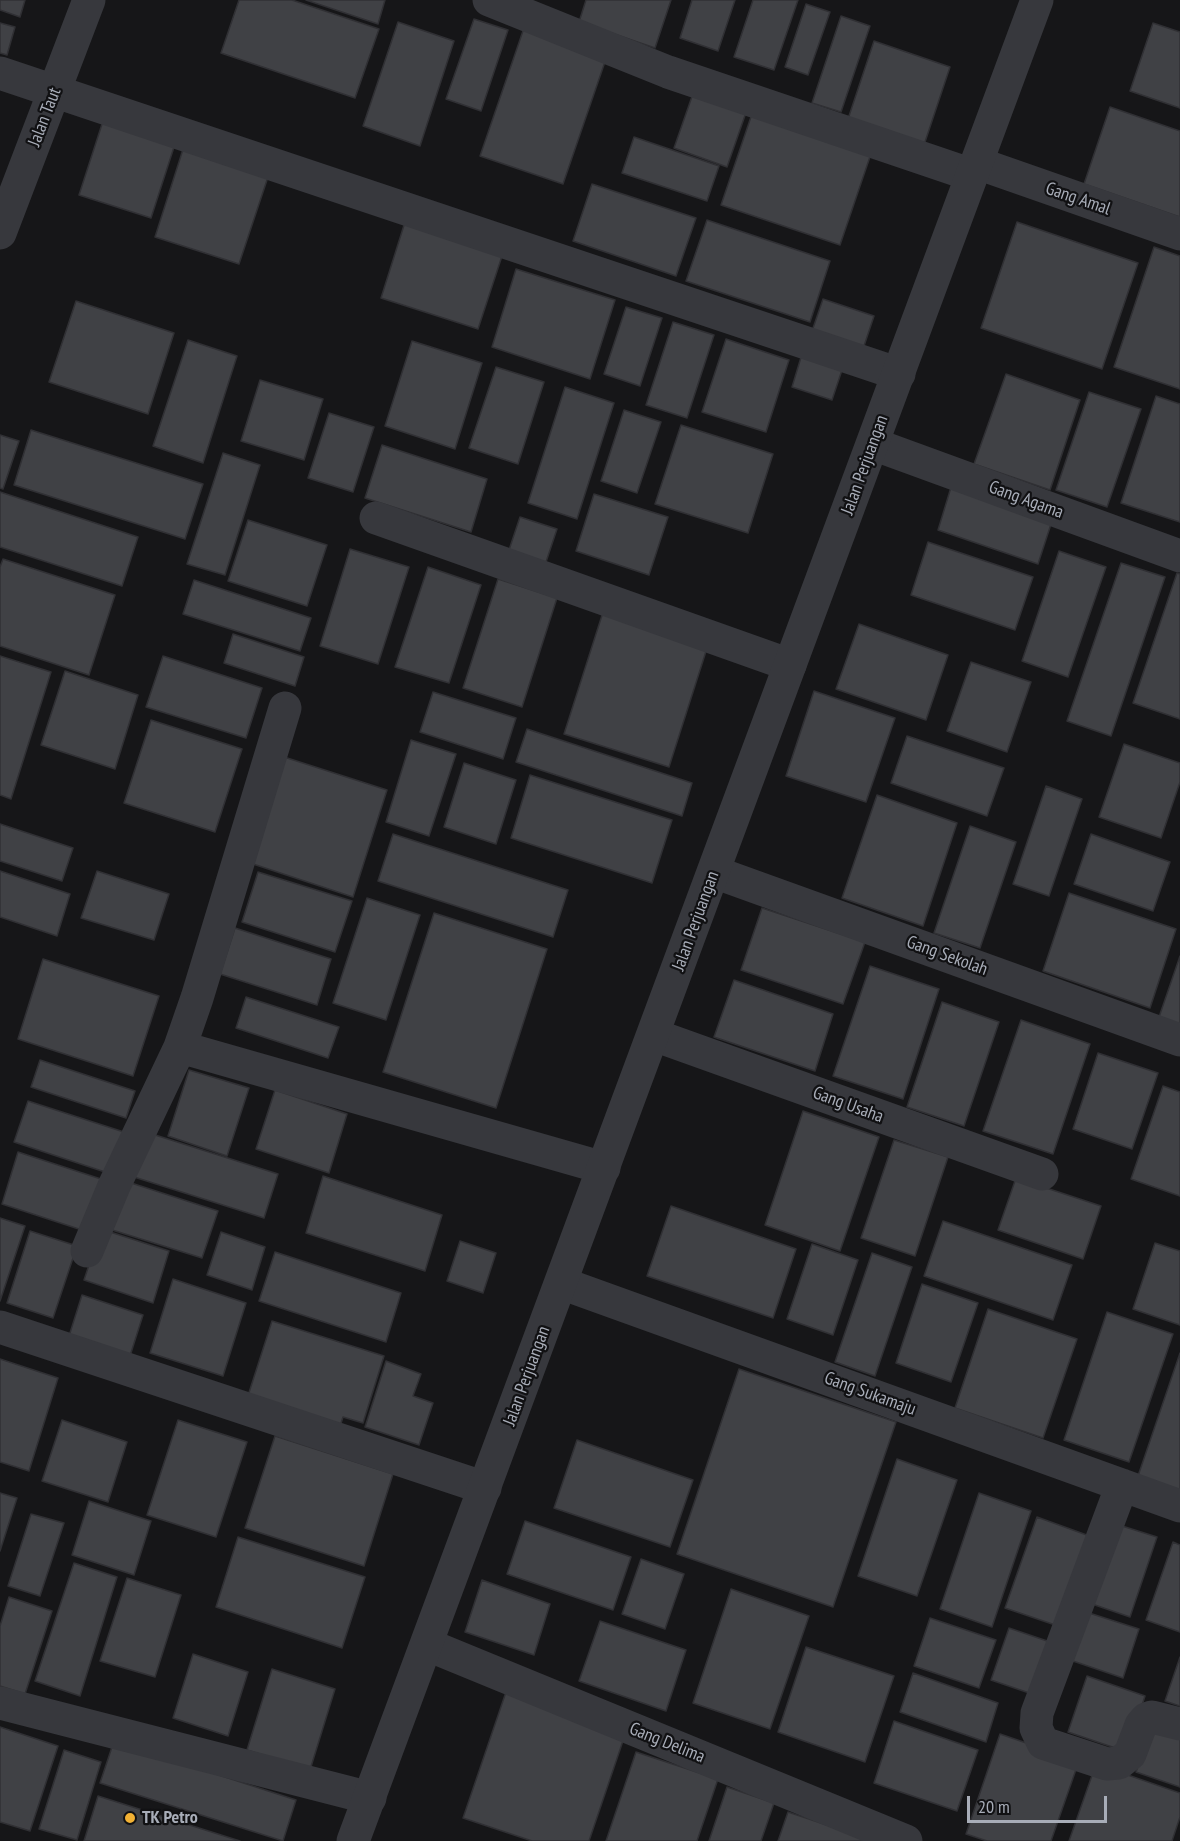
<!DOCTYPE html>
<style>
body{margin:0}
#map{position:relative;width:1180px;height:1841px;overflow:hidden;background:#161618;font-family:"PT Sans Narrow",sans-serif}
canvas{display:block}
.scale{position:absolute;left:967px;top:1796px;width:140px;height:27px;box-sizing:border-box;border:3px solid #a8adb8;border-top:0;padding-left:8px;font-size:18px;line-height:21px;white-space:nowrap;color:#a8adb8;-webkit-text-stroke:4px #111113;paint-order:stroke}
</style>
<div id="map">
<canvas width="1180" height="1841"></canvas>
<div class="scale">20 m</div>
</div>
<script>
const ctx = document.querySelector('canvas').getContext('2d');
ctx.lineJoin = 'round';
function fillPath(path, color) { ctx.fillStyle = color; ctx.fill(path, 'evenodd'); }
const poly = rows => new Path2D(rows.map(r => 'M' + r).join(''));
function strokePath(path, color, width, dash) { ctx.strokeStyle = color; ctx.lineWidth = width; ctx.lineCap = dash ? 'butt' : 'round'; ctx.setLineDash(dash || []); ctx.stroke(path); }
function drawText(font, color, halo, rows, align = 'center') {
  ctx.font = font + ' "PT Sans Narrow",sans-serif'; ctx.lineWidth = 4.5; ctx.setLineDash([]); ctx.textBaseline = 'middle'; ctx.strokeStyle = halo; ctx.fillStyle = color; for (const [text, x, y, turn = 0] of rows) {
    ctx.save(); ctx.translate(x, y); ctx.rotate((+turn || 0) * Math.PI / 180); ctx.textAlign = isNaN(turn) ? turn : align; if (halo) ctx.strokeText(text, 0, 0); ctx.fillText(text, 0, 0); ctx.restore();
  }
}
const building = poly([
 [0,0,25,0,20,17,0,10,0,0],
 [239,0,292,0,379,29,355,98,221,53,239,0],
 [306,0,385,0,378,24,306,0],
 [586,0,671,0,655,48,579,22,586,0],
 [692,0,735,0,718,51,680,38,692,0],
 [753,0,798,0,774,70,734,57,753,0],
 [806,4,830,12,808,75,785,67,806,4],
 [841,16,870,26,841,112,812,103,841,16],
 [474,19,508,30,481,111,446,99,474,19],
 [398,22,454,41,420,146,363,126,398,22],
 [0,23,15,27,7,55,0,53,0,23],
 [1153,23,1180,32,1180,108,1130,91,1153,23],
 [525,25,608,53,563,184,480,156,525,25],
 [874,41,950,67,923,148,847,122,874,41],
 [696,85,749,104,727,167,674,148,696,85],
 [755,105,874,145,840,245,721,205,755,105],
 [1110,107,1180,131,1180,217,1084,184,1110,107],
 [103,121,175,144,151,218,79,195,103,121],
 [634,137,719,166,707,201,622,173,634,137],
 [185,143,270,171,239,264,155,237,185,143],
 [592,184,696,218,676,276,573,241,592,184],
 [707,220,830,261,810,322,686,281,707,220],
 [405,222,503,253,478,329,381,298,405,222],
 [1017,222,1138,263,1102,369,981,328,1017,222],
 [1154,247,1180,256,1180,389,1114,367,1154,247],
 [516,269,615,300,590,379,492,347,516,269],
 [823,299,874,316,861,355,810,337,823,299],
 [76,301,174,333,148,414,49,382,76,301],
 [626,307,662,318,640,386,604,374,626,307],
 [673,322,714,335,687,418,646,405,673,322],
 [726,339,789,360,766,432,702,412,726,339],
 [188,340,237,356,203,463,153,446,188,340],
 [412,341,482,363,455,449,385,426,412,341],
 [802,354,843,367,832,400,792,387,802,354],
 [496,367,544,382,518,464,469,448,496,367],
 [1006,374,1080,400,1050,490,974,464,1006,374],
 [260,380,323,399,304,460,241,441,260,380],
 [565,387,614,403,577,519,528,503,565,387],
 [1089,392,1141,409,1107,507,1056,490,1089,392],
 [1156,396,1180,404,1180,522,1121,503,1156,396],
 [624,410,661,422,637,493,601,481,624,410],
 [329,413,374,427,353,492,308,478,329,413],
 [681,425,773,454,748,533,655,504,681,425],
 [31,430,203,484,185,539,14,485,31,430],
 [0,435,19,441,3,489,0,488,0,435],
 [382,445,487,479,471,532,365,498,382,445],
 [223,453,260,465,225,575,187,564,223,453],
 [952,484,1053,518,1038,564,938,530,952,484],
 [0,492,138,537,122,586,0,547,0,492],
 [594,494,668,517,649,575,576,551,594,494],
 [520,517,557,529,544,568,507,556,520,517],
 [248,520,327,545,307,606,228,581,248,520],
 [928,542,1033,577,1015,630,911,595,928,542],
 [350,549,409,567,378,664,320,646,350,549],
 [1059,551,1106,567,1068,677,1022,661,1059,551],
 [3,559,115,595,89,675,0,646,0,567,3,559],
 [1121,563,1165,577,1111,736,1067,721,1121,563],
 [428,567,481,585,449,683,395,667,428,567],
 [1177,573,1180,574,1180,719,1133,703,1177,573],
 [498,579,557,598,522,707,463,688,498,579],
 [194,580,311,618,300,651,183,614,194,580],
 [604,609,709,642,669,767,564,734,604,609],
 [859,624,948,655,926,720,836,689,859,624],
 [233,634,304,657,295,686,224,663,233,634],
 [0,656,51,672,11,799,0,795,0,656],
 [163,656,262,688,246,738,146,707,163,656],
 [971,662,1031,682,1007,752,947,731,971,662],
 [65,671,138,695,115,769,41,745,65,671],
 [814,691,895,718,866,802,786,776,814,691],
 [433,692,516,718,503,759,420,732,433,692],
 [151,720,242,749,215,832,124,803,151,720],
 [527,729,692,783,682,816,516,762,527,729],
 [907,736,1004,768,987,816,891,783,907,736],
 [411,740,456,754,429,836,386,822,411,740],
 [1124,744,1180,763,1180,782,1161,838,1099,817,1124,744],
 [281,756,387,790,353,897,247,862,281,756],
 [464,763,516,780,496,844,444,827,464,763],
 [530,775,672,820,652,883,511,838,530,775],
 [1046,786,1082,799,1049,896,1013,884,1046,786],
 [877,795,957,823,923,926,842,898,877,795],
 [0,824,73,848,62,881,0,861,0,824],
 [970,826,1016,842,980,948,934,933,970,826],
 [393,834,568,890,553,937,378,881,393,834],
 [1091,834,1170,862,1153,911,1074,884,1091,834],
 [0,871,70,894,57,936,0,917,0,871],
 [97,871,169,894,154,940,81,918,97,871],
 [258,872,352,901,335,952,242,922,258,872],
 [1069,893,1176,929,1150,1008,1043,971,1069,893],
 [367,898,420,915,386,1020,333,1003,367,898],
 [762,908,865,942,843,1004,741,970,762,908],
 [434,913,547,949,496,1108,383,1072,434,913],
 [235,928,331,959,317,1005,220,974,235,928],
 [1180,956,1180,1027,1158,1020,1180,956],
 [43,959,159,996,133,1076,18,1039,43,959],
 [870,966,939,989,903,1099,833,1076,870,966],
 [734,980,833,1014,815,1071,714,1037,734,980],
 [246,997,339,1027,328,1058,236,1028,246,997],
 [942,1002,999,1022,964,1126,907,1107,942,1002],
 [1021,1020,1090,1044,1053,1154,983,1131,1021,1020],
 [1098,1053,1158,1073,1132,1149,1073,1129,1098,1053],
 [40,1060,135,1091,126,1118,31,1087,40,1060],
 [189,1070,249,1088,227,1156,168,1136,189,1070],
 [1163,1086,1180,1092,1180,1196,1131,1179,1163,1086],
 [275,1090,347,1114,329,1173,256,1149,275,1090],
 [28,1101,127,1133,114,1175,14,1142,28,1101],
 [803,1111,879,1137,840,1251,765,1225,803,1111],
 [149,1133,278,1174,264,1218,134,1177,149,1133],
 [894,1140,948,1157,915,1256,861,1238,894,1140],
 [18,1152,104,1180,88,1232,2,1204,18,1152],
 [323,1176,442,1215,425,1271,306,1233,323,1176],
 [1016,1178,1101,1206,1083,1259,998,1230,1016,1178],
 [125,1181,218,1211,202,1258,109,1229,125,1181],
 [671,1206,796,1249,773,1318,647,1276,671,1206],
 [0,1218,25,1226,0,1301,0,1218],
 [943,1221,1072,1265,1053,1320,924,1276,943,1221],
 [101,1229,169,1251,153,1303,84,1280,101,1229],
 [30,1231,77,1246,53,1318,7,1303,30,1231],
 [221,1232,265,1247,252,1290,207,1275,221,1232],
 [460,1241,496,1253,483,1293,447,1281,460,1241],
 [1155,1243,1180,1251,1180,1325,1133,1309,1155,1243],
 [812,1244,858,1260,833,1335,787,1319,812,1244],
 [275,1252,401,1293,386,1342,259,1301,275,1252],
 [872,1253,912,1267,875,1376,835,1362,872,1253],
 [173,1279,246,1303,223,1376,150,1353,173,1279],
 [922,1284,978,1303,951,1382,896,1363,922,1284],
 [82,1295,143,1315,130,1356,69,1336,82,1295],
 [988,1309,1077,1339,1043,1438,955,1408,988,1309],
 [1107,1312,1173,1334,1129,1462,1064,1440,1107,1312],
 [272,1321,384,1356,363,1423,343,1417,338,1433,245,1405,272,1321],
 [1180,1353,1180,1490,1138,1476,1180,1353],
 [0,1359,58,1378,29,1471,0,1462,0,1359],
 [386,1361,421,1374,413,1396,433,1403,419,1445,365,1427,386,1361],
 [739,1369,896,1422,833,1607,677,1554,739,1369],
 [62,1420,127,1442,108,1502,42,1481,62,1420],
 [178,1420,247,1442,216,1537,147,1515,178,1420],
 [275,1436,393,1474,364,1566,245,1528,275,1436],
 [577,1440,693,1480,670,1547,554,1508,577,1440],
 [897,1459,957,1480,917,1596,858,1576,897,1459],
 [0,1493,17,1498,0,1551,0,1493],
 [979,1493,1031,1511,992,1627,940,1609,979,1493],
 [89,1501,151,1521,134,1575,72,1555,89,1501],
 [31,1514,64,1523,40,1596,8,1586,31,1514],
 [1037,1517,1095,1538,1064,1628,1005,1608,1037,1517],
 [525,1521,631,1557,613,1610,507,1574,525,1521],
 [1119,1525,1157,1537,1130,1617,1092,1604,1119,1525],
 [238,1537,365,1577,342,1648,216,1607,238,1537],
 [1173,1542,1180,1545,1180,1632,1146,1620,1173,1542],
 [641,1559,684,1574,665,1629,622,1614,641,1559],
 [74,1563,117,1577,80,1696,35,1681,74,1563],
 [127,1578,181,1595,155,1677,100,1661,127,1578],
 [482,1580,550,1604,534,1655,465,1632,482,1580],
 [731,1589,809,1616,770,1729,693,1703,731,1589],
 [9,1597,52,1611,25,1694,0,1686,0,1626,9,1597],
 [1086,1612,1139,1629,1123,1678,1070,1660,1086,1612],
 [930,1618,996,1640,979,1688,914,1666,930,1618],
 [600,1621,686,1650,666,1711,579,1681,600,1621],
 [1009,1628,1056,1644,1038,1696,991,1680,1009,1628],
 [806,1647,894,1676,865,1762,778,1732,806,1647],
 [193,1654,248,1672,228,1736,173,1718,193,1654],
 [1180,1657,1180,1706,1165,1701,1180,1657],
 [272,1669,335,1689,310,1770,247,1750,272,1669],
 [913,1673,998,1703,986,1742,900,1712,913,1673],
 [1087,1676,1145,1696,1127,1752,1068,1732,1087,1676],
 [506,1692,626,1732,589,1841,532,1841,463,1818,506,1692],
 [894,1721,978,1750,957,1811,874,1783,894,1721],
 [1154,1721,1180,1730,1180,1787,1136,1772,1154,1721],
 [0,1727,58,1746,30,1831,0,1822,0,1727],
 [1000,1734,1079,1761,1051,1841,987,1841,966,1834,1000,1734],
 [114,1741,296,1800,283,1841,100,1783,114,1741],
 [64,1750,101,1762,77,1840,39,1829,64,1750],
 [636,1752,718,1779,697,1841,606,1841,636,1752],
 [1096,1764,1180,1793,1180,1817,1172,1841,1069,1841,1096,1764],
 [727,1787,774,1803,761,1841,709,1841,727,1787],
 [98,1796,240,1841,84,1841,98,1796],
 [788,1812,866,1838,865,1841,778,1841,788,1812]
]);
fillPath(building, '#404145');
strokePath(building, '#303034', 1.5);
strokePath(poly([
 [489,0,668,72,972,175],
 [0,73,899,374],
 [977,163,1180,234],
 [0,233,89,0],
 [873,444,1180,556],
 [376,518,790,665],
 [285,708,197,998,180,1047,604,1168],
 [714,872,1180,1040],
 [654,1035,1042,1174],
 [87,1251,114,1186,180,1047],
 [561,1283,1180,1506],
 [0,1327,485,1488],
 [1122,1485,1037,1713,1036,1728,1043,1743,1107,1764,1119,1763,1130,1754,1141,1725,1146,1719,1152,1717,1180,1724],
 [428,1645,906,1841],
 [0,1703,370,1798]
]), '#37383d', 33);
strokePath(poly([
 [353,1841,1037,0]
]), '#37383d', 33);
for (const [x, y, r, color] of [
 [130,1818,6,"#f2b134"]
]) { const dot = new Path2D(); dot.arc(x, y, r, 0, 2 * Math.PI); ctx.fillStyle = color; ctx.fill(dot); strokePath(dot, '#111113', 2); }
drawText('18px', '#a8adb8', '#111113', [
 ["Jalan Taut",45,117,-69],
 ["Gang Amal",1078,199,19],
 ["Jalan Perjuangan",865,465,-70],
 ["Gang Agama",1026,500,20],
 ["Jalan Perjuangan",696,921,-70],
 ["Gang Sekolah",947,956,20],
 ["Gang Usaha",848,1105,20],
 ["Jalan Perjuangan",527,1376,-70],
 ["Gang Sukamaju",870,1394,20],
 ["Gang Delima",667,1743,22]
]);
drawText('bold 18px', '#a8adb8', '#111113', [
 ["TK Petro",142,1818]
], 'left');
</script>
